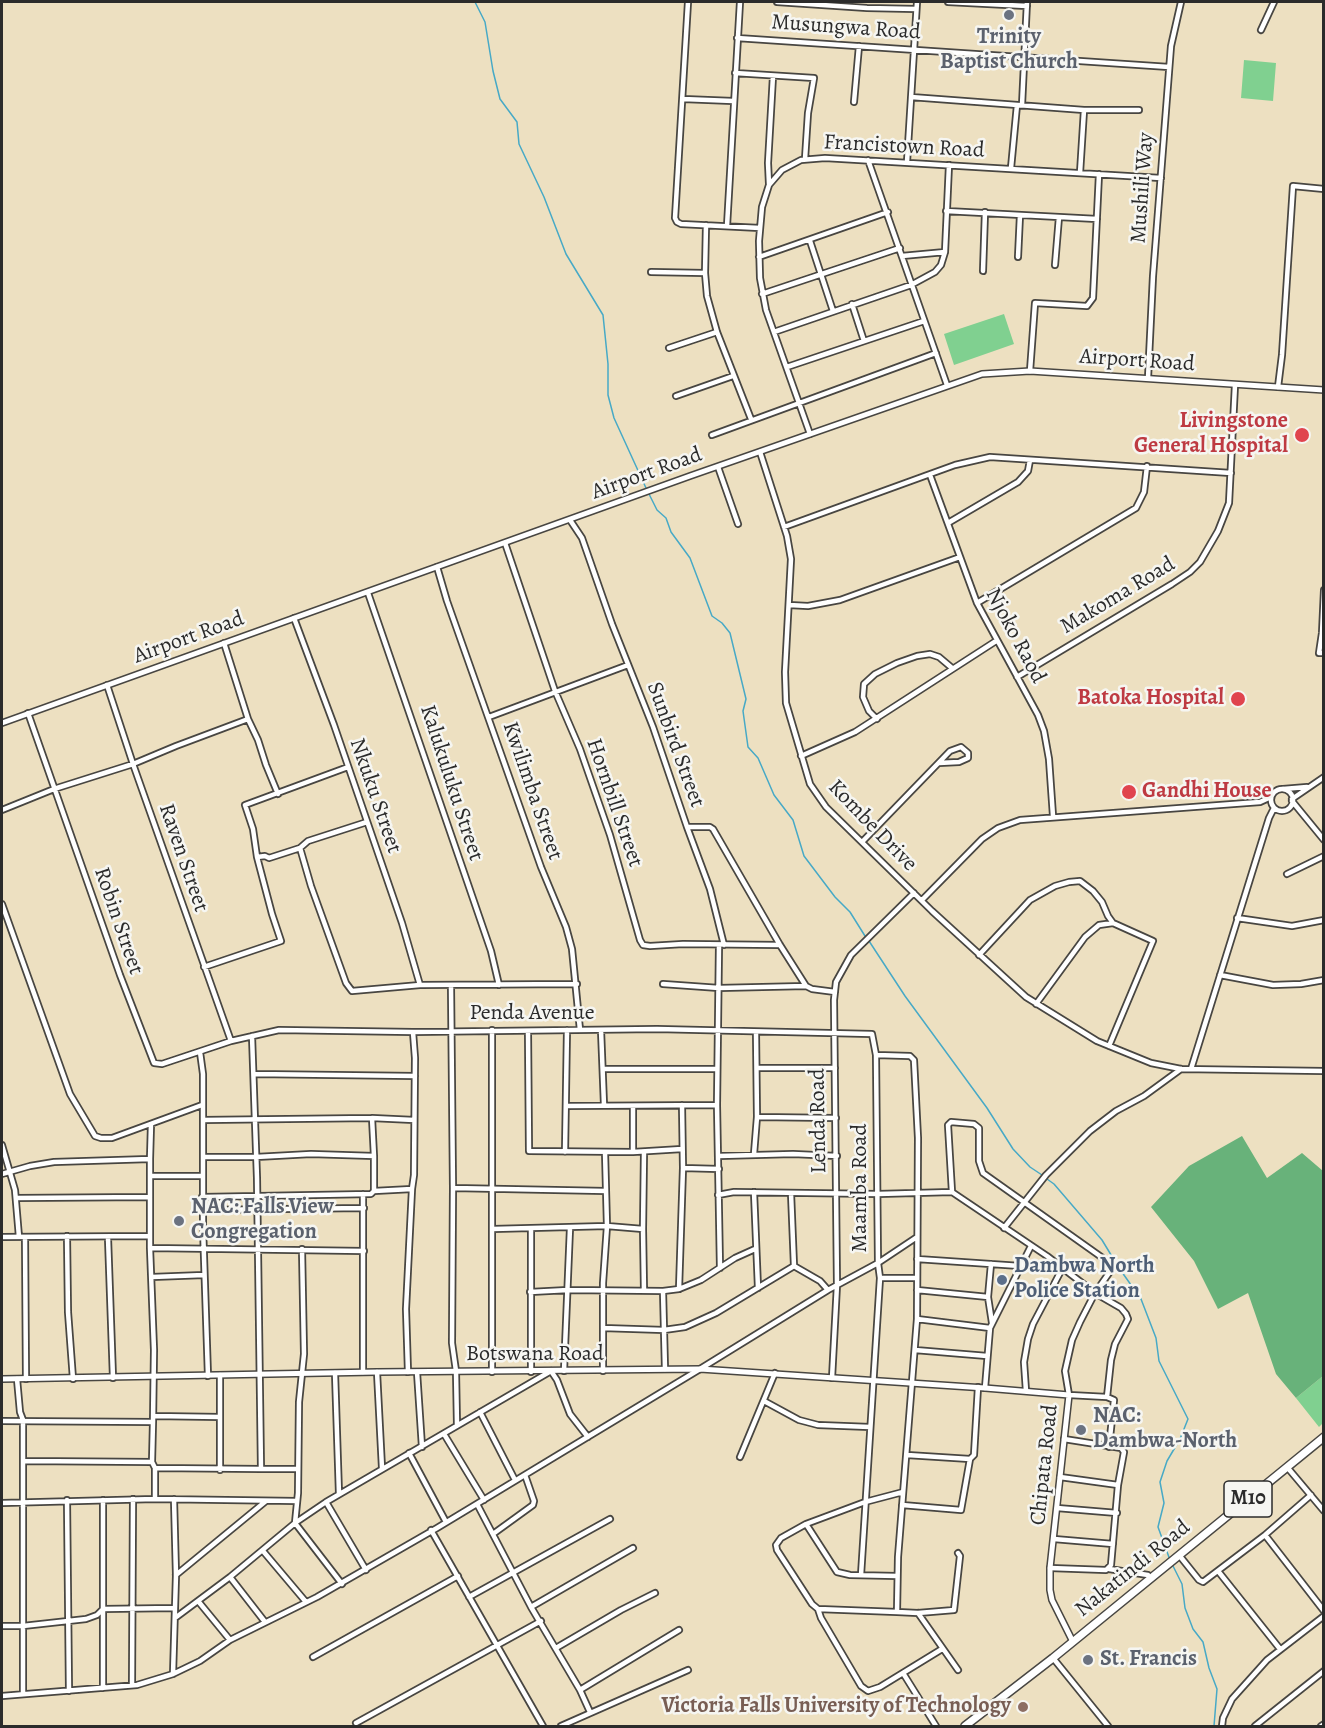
<!DOCTYPE html>
<style>
body{margin:0}
#map{position:relative;width:1325px;height:1728px;overflow:hidden;background:#ede0c1;font-family:Alegreya,serif}
canvas{display:block}
.frame{position:absolute;inset:0;border:3px solid #2b2b2b;pointer-events:none}
</style>
<div id="map">
<canvas width="1325" height="1728"></canvas>
<div class="frame"></div>
</div>
<script>
const ctx = document.querySelector('canvas').getContext('2d');
ctx.lineJoin = 'round';
function fillPath(path, color) { ctx.fillStyle = color; ctx.fill(path, 'evenodd'); }
const poly = rows => new Path2D(rows.map(r => 'M' + r).join(''));
function strokePath(path, color, width, dash) { ctx.strokeStyle = color; ctx.lineWidth = width; ctx.lineCap = dash ? 'butt' : 'round'; ctx.setLineDash(dash || []); ctx.stroke(path); }
function drawText(font, color, halo, rows, align = 'center') {
  ctx.font = font + ' Alegreya,serif'; ctx.lineWidth = 5; ctx.setLineDash([]); ctx.textBaseline = 'middle'; ctx.strokeStyle = halo; ctx.fillStyle = color; for (const [text, x, y, turn = 0] of rows) {
    ctx.save(); ctx.translate(x, y); ctx.rotate((+turn || 0) * Math.PI / 180); ctx.textAlign = isNaN(turn) ? turn : align; if (halo) ctx.strokeText(text, 0, 0); ctx.fillText(text, 0, 0); ctx.restore();
  }
}
fillPath(poly([
 [1244,60,1276,63,1273,101,1241,98],
 [1004,314,1014,344,954,365,944,334],
 [1323,1376,1323,1423,1319,1427,1296,1398]
]), '#80d090');
fillPath(poly([
 [1242,1136,1267,1178,1302,1153,1323,1171,1323,1376,1296,1398,1276,1374,1248,1293,1218,1309,1194,1261,1151,1207,1189,1166]
]), '#68b27a');
strokePath(poly([
 [475,2,485,22,493,71,500,99,517,122,519,144,544,197,566,254,603,315,608,364,608,395,614,418,646,488],
 [649,494,657,510,666,518,671,532,690,558,712,616,722,623,730,633,746,699,743,711,748,747,758,758,774,795,793,820,804,856,835,897,850,912,865,936],
 [869,941,905,996,987,1108,1013,1149,1030,1167,1042,1175],
 [1047,1179,1054,1184,1102,1240,1119,1268,1141,1299,1156,1338,1159,1361,1188,1419,1180,1439,1167,1461,1160,1482,1164,1503,1158,1527,1170,1560],
 [1172,1564,1182,1584,1185,1608,1193,1629,1203,1642,1209,1668,1217,1689,1214,1726]
]), '#47a9c6', 1.5);
const minor = poly([
 [688,2,675,218,677,222,681,224,760,228],
 [777,2,867,8,916,9],
 [948,2,1027,6],
 [1261,30,1274,2],
 [737,38,1169,67],
 [735,73,814,78,808,113,805,159],
 [911,97,1084,110,1139,110],
 [683,99,733,101],
 [854,102,859,46],
 [1022,105,1027,2],
 [868,160,947,385],
 [907,162,917,2],
 [1011,168,1017,105],
 [1080,173,1084,110],
 [769,184,768,163,773,76],
 [946,211,1097,219],
 [706,225,705,273,707,296,717,332,751,419],
 [727,226,740,2],
 [810,241,833,311],
 [902,256,945,252],
 [759,257,888,212],
 [1018,257,1020,215],
 [1055,265,1059,217],
 [983,271,985,212],
 [651,272,705,273],
 [762,294,900,248],
 [852,304,864,341],
 [774,332,911,285,935,272,941,265,945,252,949,165],
 [669,348,717,332],
 [787,367,924,321],
 [1030,371,1035,303,1087,306,1093,298,1099,174],
 [1148,378,1153,276,1171,46,1181,2],
 [1278,387,1282,355,1293,186,1324,189],
 [676,396,733,376],
 [810,434,766,310,760,278,759,241,762,207,769,185,782,170,801,160,825,158,1161,178],
 [712,435,936,353],
 [760,452,787,536,791,559,785,672,786,703,810,784,826,807,932,911,1026,997,1097,1041,1151,1063,1181,1069,1324,1071],
 [718,467,738,524],
 [930,475,977,603,1038,715,1044,731,1049,759,1053,816],
 [570,520,582,538,612,624,653,727,687,827,710,827,713,829,780,945,806,986,812,989,835,992],
 [948,523,1018,482,1028,471,1030,460],
 [784,527,955,465,990,457,1231,473],
 [505,543,555,691,580,749,610,835,640,940,643,945,650,946,683,944,780,945],
 [437,567,447,601,541,867,566,927,572,949,580,1030],
 [1324,590,1322,633,1319,653,1324,653],
 [368,593,491,951,499,985],
 [977,603,1136,508,1144,492,1147,466],
 [789,605,808,606,840,600,960,557],
 [294,618,334,725,402,923,420,985],
 [224,643,248,719,258,740,266,765,278,794],
 [1017,677,1172,584,1190,572,1200,562,1218,531,1229,503,1235,385],
 [107,685,133,764,231,1041],
 [28,713,120,975,154,1063,162,1064,231,1041,279,1030,413,1032,657,1029,872,1034,876,1055,878,1263,880,1278,861,1575],
 [489,717,628,665],
 [877,719,869,711,863,697,864,684,875,674,897,663,917,656,930,654,939,657,952,668],
 [801,756,855,732,996,641],
 [1283,789,1307,787],
 '1271 800a11 11 0 1 1 22 0a11 11 0 1 1-22 0Z',
 [1292,799,1324,777],
 [1292,801,1324,840],
 [2,810,54,789,133,764,176,746,248,719],
 [367,822,308,841,300,848,311,886,346,983,352,991,420,985,577,984],
 [687,827,710,889,724,945],
 [862,842,950,751,961,747,968,753,968,758,959,762,939,763],
 [257,857,265,856,269,858,300,848],
 [1287,874,1324,856],
 [922,900,982,839,998,828,1020,820,1260,802,1271,797],
 [2,904,70,1094,95,1136,101,1138,112,1138,202,1105],
 [1237,918,1292,926,1324,920],
 [719,945,717,1105,720,1268],
 [979,955,1030,900,1055,886,1069,882,1080,881,1093,891,1102,902,1108,916,1113,923,1153,941,1109,1046],
 [204,967,281,941,272,914,257,857,253,829,245,805,348,767],
 [1220,975,1273,985,1301,984,1324,980],
 [663,984,719,988,806,986],
 [451,986,453,1188,452,1343,456,1371,457,1425],
 [1036,1004,1085,937,1099,925,1113,923],
 [492,1030,492,1372],
 [601,1030,604,1105],
 [528,1031,529,1151,633,1152,682,1149],
 [252,1036,257,1178,261,1469,298,1469],
 [200,1052,203,1074,203,1227,208,1376],
 [876,1055,910,1056,914,1060,918,1138,917,1319,898,1557,897,1612,918,1613,954,1610,960,1556,958,1553],
 [757,1068,835,1068],
 [604,1069,717,1069],
 [1191,1069,1269,818,1274,808],
 [254,1074,415,1076],
 [566,1106,717,1105],
 [757,1117,836,1118],
 [203,1120,372,1118,414,1120],
 [2,1145,15,1190,19,1237],
 [565,1152,567,1030],
 [633,1152,633,1106],
 [754,1154,757,1117,756,1032],
 [719,1156,793,1154,837,1156],
 [203,1157,256,1157,311,1154,374,1156],
 [150,1159,151,1124],
 [683,1168,719,1169],
 [2,1174,30,1166,54,1162,150,1159,150,1248,364,1251],
 [151,1176,203,1176],
 [453,1188,606,1191],
 [374,1191,412,1189],
 [754,1192,758,1288],
 [952,1192,948,1125,951,1122,974,1124,979,1128,979,1161,983,1173,1114,1266,1095,1293,1080,1322,1072,1340,1065,1371,1069,1395,1107,1397,1114,1400,1109,1447],
 [718,1195,734,1192,878,1194,952,1192,1047,1256,1095,1293,1121,1308,1126,1314,1128,1319,1115,1344,1111,1360,1107,1397],
 [202,1197,371,1194,374,1191,374,1156,372,1118],
 [16,1198,150,1197],
 [203,1210,364,1208],
 [1004,1228,1046,1175,1090,1131,1116,1111,1144,1096,1181,1069],
 [493,1229,607,1226,643,1229,644,1152],
 [643,1229,644,1291],
 [67,1236,68,1312,73,1379],
 [2,1237,150,1236],
 [25,1237,26,1379],
 [108,1238,113,1378],
 [302,1249,304,1354,299,1402,298,1493,295,1523,342,1584],
 [917,1259,1020,1266],
 [991,1264,988,1297,992,1323],
 [794,1266,820,1281,828,1290],
 [152,1277,204,1275],
 [880,1278,917,1278],
 [679,1289,683,1168,682,1105],
 [917,1290,988,1297],
 [663,1291,665,1369],
 [530,1292,568,1290,663,1291,679,1289,701,1280,735,1258,755,1249],
 [917,1319,990,1328],
 [603,1328,664,1330,685,1327,716,1313,794,1266,791,1193],
 [915,1350,987,1356],
 [564,1371,570,1228],
 [603,1371,603,1283,607,1226,605,1152],
 [363,1372,363,1194],
 [377,1372,382,1468],
 [408,1372,406,1309,412,1189,414,1175,415,1058,413,1032],
 [417,1372,422,1447],
 [531,1372,531,1229],
 [335,1373,339,1494],
 [220,1375,220,1470],
 [832,1378,837,1285,834,1000,836,982,851,955,914,893],
 [17,1379,20,1412,23,1420,23,1694],
 [985,1388,990,1328,1031,1246],
 [1026,1391,1024,1362,1028,1339,1033,1324,1062,1269],
 [764,1401,799,1420,818,1425,870,1427],
 [480,1412,515,1480],
 [153,1416,220,1417],
 [2,1421,153,1422,154,1350,150,1248],
 [153,1422,152,1462,155,1468,261,1469],
 [444,1434,484,1500],
 [409,1453,446,1522],
 [907,1455,970,1459],
 [740,1457,775,1373],
 [24,1461,152,1462],
 [1287,1467,1324,1511],
 [155,1468,155,1499],
 [1060,1477,1118,1485],
 [67,1500,69,1691],
 [103,1500,103,1688],
 [326,1502,366,1570],
 [2,1503,155,1499,297,1501],
 [477,1504,531,1607,580,1690,590,1712],
 [902,1505,961,1510,970,1459,974,1455,978,1387],
 [1057,1508,1117,1513],
 [806,1524,837,1572,850,1575,897,1576],
 [431,1530,543,1726],
 [493,1534,533,1505,534,1501,525,1475],
 [1265,1535,1324,1611],
 [1054,1539,1113,1544],
 [263,1551,306,1602],
 [1179,1555,1199,1580,1203,1582,1265,1535,1311,1495],
 [1050,1568,1106,1570,1111,1565,1118,1485,1124,1452,1121,1448,1064,1439],
 [1109,1569,1148,1575,1150,1578],
 [1218,1571,1280,1649],
 [176,1575,266,1501],
 [230,1577,265,1622],
 [469,1597,610,1519],
 [198,1601,230,1640],
 [531,1607,633,1548],
 [818,1609,821,1618,861,1686,868,1691,880,1687,942,1649],
 [897,1612,818,1609,812,1604,777,1550,776,1545,781,1538,806,1524,865,1502,903,1492],
 [918,1613,958,1670],
 [175,1618,230,1577,295,1523,326,1502,551,1371,557,1380,570,1414,588,1437],
 [2,1626,23,1626,86,1619,97,1615,103,1609,175,1608],
 [556,1648,621,1610,655,1593],
 [313,1657,458,1576],
 [1053,1658,1108,1726],
 [903,1673,936,1726],
 [173,1674,176,1575,174,1499],
 [132,1685,133,1499],
 [580,1690,679,1630],
 [2,1696,137,1685,173,1674,200,1661,230,1640,317,1597,437,1528,700,1369,828,1290,878,1263,917,1237],
 [356,1723,541,1621],
 [561,1726,688,1670],
 [1222,1726,1223,1718,1232,1699,1267,1660,1324,1616],
 [1255,1726,1324,1671],
 [1321,1726,1324,1724]
]);
const tertiary = poly([
 [2,723,690,476,982,374,1030,371,1324,390],
 [2,1379,377,1372,700,1369,985,1388,1069,1395,1050,1568,1050,1590,1052,1600,1073,1642]
]);
const trunk = poly([
 [965,1726,1053,1658,1324,1437]
]);
strokePath(minor, '#484642', 8);
strokePath(tertiary, '#484642', 8);
strokePath(trunk, '#484642', 10);
strokePath(minor, '#fff', 4.5);
strokePath(tertiary, '#fff', 5);
strokePath(trunk, '#fff', 7);
for (const [x, y, r, color] of [
 [1009,15,6,"#6b7280"],
 [1302,435,8,"#e0444e"],
 [1238,699,8,"#e0444e"],
 [1129,792,8,"#e0444e"],
 [179,1221,6,"#6b7280"],
 [1002,1280,6,"#5c6f8a"],
 [1081,1430,6,"#6b7280"],
 [1088,1660,6,"#6b7280"],
 [1023,1707,6,"#8d6e63"]
]) { const dot = new Path2D(); dot.arc(x, y, r, 0, 2 * Math.PI); ctx.fillStyle = color; ctx.fill(dot); strokePath(dot, '#f6f6f2', 2); }
for (const [x, y, w] of [
 [1248,1499,48]
]) { const box = new Path2D(); box.roundRect(x - w / 2, y - 18, w, 36, 4.5); ctx.fillStyle = '#f6f6f2'; ctx.fill(box); strokePath(box, '#2b2b2b', 1.5); }
drawText('bold 21px', '#2b2b2b', null, [
 ["M10",1248,1499]
]);
drawText('22px', '#2b2b2b', '#f6f6f2', [
 ["Musungwa Road",846,28,4],
 ["Francistown Road",904,147,3],
 ["Mushili Way",1143,188,-86],
 ["Airport Road",1137,361,4],
 ["Airport Road",647,474,-20],
 ["Makoma Road",1118,596,-31],
 ["Njoko Raod",1015,636,62],
 ["Airport Road",189,638,-20],
 ["Sunbird Street",675,745,70],
 ["Kalukuluku Street",451,783,72],
 ["Kwilimba Street",532,791,71],
 ["Nkuku Street",375,796,71],
 ["Hornbill Street",614,803,71],
 ["Kombe Drive",872,826,46],
 ["Raven Street",183,858,71],
 ["Robin Street",118,921,71],
 ["Penda Avenue",532,1014],
 ["Lenda Road",819,1121,-91],
 ["Maamba Road",861,1188,-90],
 ["Botswana Road",535,1355],
 ["Chipata Road",1045,1465,-84],
 ["Nakatindi Road",1133,1569,-39]
]);
drawText('bold 22px', '#5b616d', '#f6f6f2', [
 ["Trinity",1009,38,"center"],
 ["Baptist Church",1009,63,"center"],
 ["NAC: Falls View",191,1208],
 ["Congregation",191,1233],
 ["NAC:",1093,1417],
 ["Dambwa-North",1093,1442],
 ["St. Francis",1100,1660]
], 'left');
drawText('bold 22px', '#be3a42', '#f6f6f2', [
 ["Livingstone",1288,422],
 ["General Hospital",1288,447],
 ["Batoka Hospital",1224,699],
 ["Gandhi House",1142,792,"left"]
], 'right');
drawText('bold 22px', '#4e5e75', '#f6f6f2', [
 ["Dambwa North",1014,1267],
 ["Police Station",1014,1292]
], 'left');
drawText('bold 22px', '#785e54', '#f6f6f2', [
 ["Victoria Falls University of Technology",1011,1707]
], 'right');
</script>
